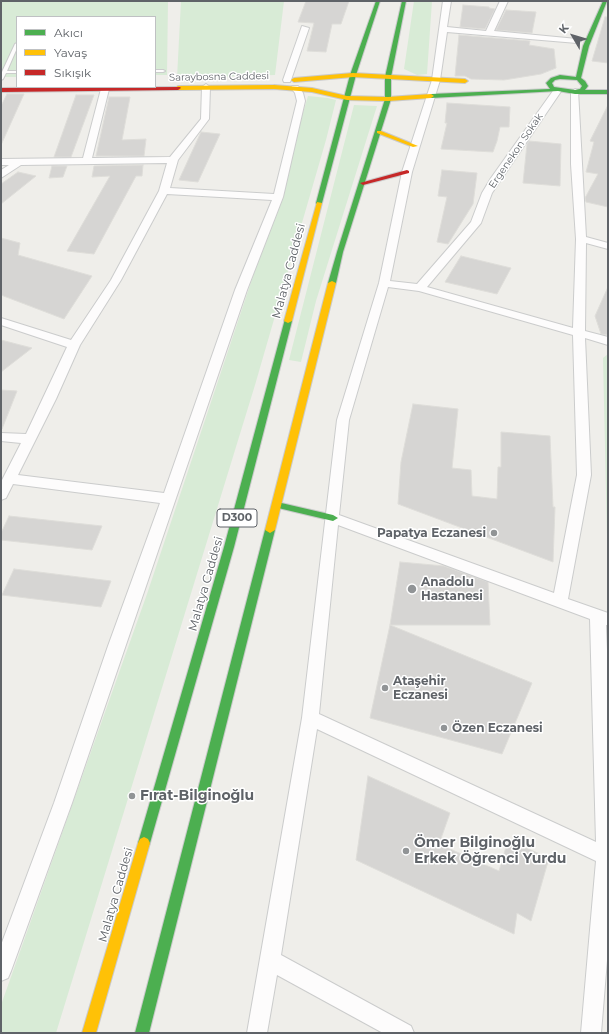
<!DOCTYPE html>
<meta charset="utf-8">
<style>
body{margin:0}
#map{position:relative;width:609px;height:1034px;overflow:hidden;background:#efeeea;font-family:Montserrat,sans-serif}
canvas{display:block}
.frame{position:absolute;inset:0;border:2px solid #5f6368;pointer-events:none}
.legend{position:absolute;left:16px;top:16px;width:140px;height:72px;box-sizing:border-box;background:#fff;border:1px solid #bfc1c3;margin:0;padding:5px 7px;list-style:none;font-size:12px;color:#5f6368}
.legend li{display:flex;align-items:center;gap:8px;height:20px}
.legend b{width:20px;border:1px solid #bfc1c3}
.north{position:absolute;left:553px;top:16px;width:40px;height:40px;-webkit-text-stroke:3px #fff;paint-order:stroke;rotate:308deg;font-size:11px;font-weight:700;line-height:16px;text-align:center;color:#5f6368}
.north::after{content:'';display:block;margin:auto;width:14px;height:18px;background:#5f6368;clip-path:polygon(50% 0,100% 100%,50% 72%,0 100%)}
</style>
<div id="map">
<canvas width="609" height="1034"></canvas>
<div class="frame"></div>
<ul class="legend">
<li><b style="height:5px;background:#4caf50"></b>Akıcı</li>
<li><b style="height:5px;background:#ffc107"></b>Yavaş</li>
<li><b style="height:5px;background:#c62828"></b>Sıkışık</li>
</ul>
<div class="north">K</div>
</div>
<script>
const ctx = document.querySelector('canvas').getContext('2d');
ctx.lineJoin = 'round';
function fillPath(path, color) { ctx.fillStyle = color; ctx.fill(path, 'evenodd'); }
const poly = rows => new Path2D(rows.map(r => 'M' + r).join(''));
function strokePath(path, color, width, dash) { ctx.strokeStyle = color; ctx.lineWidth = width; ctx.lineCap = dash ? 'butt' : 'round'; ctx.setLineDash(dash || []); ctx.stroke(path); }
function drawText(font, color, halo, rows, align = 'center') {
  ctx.font = font + ' Montserrat,sans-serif'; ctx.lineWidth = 3; ctx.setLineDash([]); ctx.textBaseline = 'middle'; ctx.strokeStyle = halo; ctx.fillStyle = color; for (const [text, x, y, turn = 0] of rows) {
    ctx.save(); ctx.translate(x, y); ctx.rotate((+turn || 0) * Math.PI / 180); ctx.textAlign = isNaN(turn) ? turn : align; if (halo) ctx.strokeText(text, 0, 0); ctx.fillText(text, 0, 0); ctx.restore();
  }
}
fillPath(poly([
 [1,1,168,1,167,75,155,75,155,17,17,17,17,77,1,77],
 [181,1,284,1,275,75,177,78],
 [414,1,432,1,427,74,417,75,404,69],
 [308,96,328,98,336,100,326,140,255,385,56,1033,1,1033,1,1005,147,594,259,258],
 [354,105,377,106,316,301,301,362,289,360],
 [608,354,608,582,603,358]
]), '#d8ebd6');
const building = poly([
 [306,1,349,1,341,24,332,24,326,52,307,51,314,23,298,22,306,1],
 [463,5,489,7,489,8,495,9,485,29,460,27,463,5],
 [506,10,536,12,532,33,496,30,506,10],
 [605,17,608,17,608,63,592,61,605,17],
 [459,35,530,41,529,45,554,49,556,68,541,74,504,80,471,79,465,76,455,76,459,35],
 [7,94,24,94,1,145,1,106,7,94],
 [76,95,94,95,71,157,54,157,76,95],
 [109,97,130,97,122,140,146,139,144,156,96,156,109,97],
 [447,103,510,107,509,127,500,127,497,141,493,152,441,149,447,123,445,123,447,103],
 [608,105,608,207,586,202,585,198,598,174,586,172,594,142,590,141,608,105],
 [201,132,220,134,198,182,179,180,201,132],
 [529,141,561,144,560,186,523,183,527,144,529,141],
 [143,165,142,176,136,176,94,254,67,251,110,176,92,177,94,166,143,165],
 [52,166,67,166,63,177,49,178,52,166],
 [442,170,477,173,473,204,448,244,437,242,447,197,438,196,442,170],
 [18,172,36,176,1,204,1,184,18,172],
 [1,238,20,243,18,255,92,276,64,319,1,295,1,238],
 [461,256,511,268,497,294,445,282,461,256],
 [608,287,608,335,601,334,595,316,608,287],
 [1,340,32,348,1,372,1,340],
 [1,390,17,391,2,429,1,429,1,390],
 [413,404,458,409,452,468,471,470,472,496,497,499,498,467,501,467,501,432,550,436,553,507,555,507,553,562,398,504,401,462,413,404],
 [9,516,102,526,92,550,1,540,1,533,9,516],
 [400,562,444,566,488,582,490,625,390,625,400,562],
 [14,569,111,581,101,607,2,595,14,569],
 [390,625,532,683,502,754,370,718,390,625],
 [368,776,450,813,439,844,499,871,508,840,549,858,531,921,517,913,514,934,356,860,368,776]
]);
fillPath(building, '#d6d5d3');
strokePath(building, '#deddd9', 1);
const lane = poly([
 [17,43,17,48,7,71,17,71,17,73,6,73,3,79,1,80,2,72,15,44,17,43],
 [155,70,163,70,165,71,163,72,155,72,155,70]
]);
const street = poly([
 [443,1,451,1,447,27,486,31,500,1,508,1,494,31,577,39,581,41,577,43,447,32,440,80,412,172,390,281,417,284,471,222,482,193,491,178,555,88,561,88,562,90,492,193,481,223,427,287,573,328,576,239,571,164,571,92,575,89,578,90,586,237,608,243,608,249,586,243,585,331,608,337,608,345,585,338,591,475,568,599,608,613,608,625,606,625,608,675,608,948,601,1033,581,1033,596,861,317,729,281,955,411,1026,414,1033,383,1033,277,975,267,1033,247,1033,302,718,337,420,379,283,402,172,432,80,443,1],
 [388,287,419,291,573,335,577,475,554,593,339,515,349,420,388,287],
 [338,525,590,619,596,842,319,714,338,525],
 [302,26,309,28,291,80,290,82,284,82,283,80,302,26],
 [206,84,210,87,209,119,178,160,170,188,274,194,297,101,295,93,291,88,292,86,298,86,303,93,305,101,283,197,247,290,72,803,11,971,8,978,1,981,1,945,54,803,108,646,160,503,13,484,6,498,1,500,1,482,21,443,1,441,1,433,26,434,67,347,1,325,1,318,71,340,111,280,159,191,167,163,21,165,1,178,1,170,9,165,1,165,1,159,83,158,101,89,103,87,109,89,92,158,170,157,201,119,202,87,206,84],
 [167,194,272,200,235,290,164,493,18,475,56,399,80,345,121,280,167,194]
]);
const fast = poly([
 [376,1,380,1,356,75,322,203,317,204,316,203,350,75,376,1],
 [402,1,406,1,391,77,391,99,343,252,336,283,332,285,328,283,337,252,385,99,385,77,402,1],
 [603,1,607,1,589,46,581,78,585,81,588,86,585,90,608,90,608,94,575,94,558,91,431,98,428,96,431,94,550,89,546,83,551,78,560,75,576,77,583,46,603,1],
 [560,79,577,80,582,86,580,89,575,90,554,87,552,83,555,80,560,79],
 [285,319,291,319,292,321,234,547,150,843,148,847,144,849,140,847,138,843,224,547,285,319],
 [277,502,333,515,338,518,333,521,274,507,273,505,274,503,277,502],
 [270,527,275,530,149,1033,135,1033,265,530,270,527]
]);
const slow = poly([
 [353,73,465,79,468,81,465,83,353,77,294,82,291,80,294,78,353,73],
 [274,85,312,88,347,96,388,97,431,94,434,96,431,98,388,101,347,100,312,92,274,89,178,90,175,88,178,86,274,85],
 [377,131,381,131,418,146,413,147,377,133,377,131],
 [317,202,322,203,292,321,288,323,284,321,317,202],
 [332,281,336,283,275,530,270,533,265,530,328,283,332,281],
 [144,837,148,839,150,843,96,1033,82,1033,138,843,140,839,144,837]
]);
const jam = poly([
 [180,87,181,88,178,90,1,92,1,88,180,87],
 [407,170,409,171,409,173,363,185,360,183,407,170]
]);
strokePath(lane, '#cbcccc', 2);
strokePath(street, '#cbcccc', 2);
strokePath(fast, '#cacacb', 2);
strokePath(slow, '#cacacb', 2);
strokePath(jam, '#cacacb', 2);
fillPath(lane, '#fdfcfc');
fillPath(street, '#fdfcfc');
fillPath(fast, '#4caf50');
fillPath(slow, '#ffc107');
fillPath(jam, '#c62828');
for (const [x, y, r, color] of [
 [494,533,4,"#919496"],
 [412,589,5,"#919496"],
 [385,688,4,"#919496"],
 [444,728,4,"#919496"],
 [132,796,4,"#919496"],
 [406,851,4,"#919496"]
]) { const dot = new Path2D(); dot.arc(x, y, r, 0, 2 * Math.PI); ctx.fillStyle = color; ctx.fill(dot); strokePath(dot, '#fff', 1.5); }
drawText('10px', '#5f6368', '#fff', [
 ["Saraybosna Caddesi",219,77,-1],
 ["Ergenekon Sokak",516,151,-56]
]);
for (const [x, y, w] of [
 [237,518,40]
]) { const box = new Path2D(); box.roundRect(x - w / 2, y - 9, w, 18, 3); ctx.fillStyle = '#fff'; ctx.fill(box); strokePath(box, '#5f6368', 1); }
drawText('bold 11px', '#5f6368', null, [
 ["D300",237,518]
]);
drawText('12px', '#5f6368', '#fff', [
 ["Malatya Caddesi",289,271,-75],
 ["Malatya Caddesi",206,584,-74],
 ["Malatya Caddesi",116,895,-74]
]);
drawText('bold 12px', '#5f6368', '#fff', [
 ["Papatya Eczanesi",486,533,"right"],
 ["Anadolu",421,582],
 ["Hastanesi",421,596],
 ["Ataşehir",393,681],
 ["Eczanesi",393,695],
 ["Özen Eczanesi",452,728]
], 'left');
drawText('bold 14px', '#5f6368', '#fff', [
 ["Fırat-Bilginoğlu",140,796],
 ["Ömer Bilginoğlu",414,843],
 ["Erkek Öğrenci Yurdu",414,859]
], 'left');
</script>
